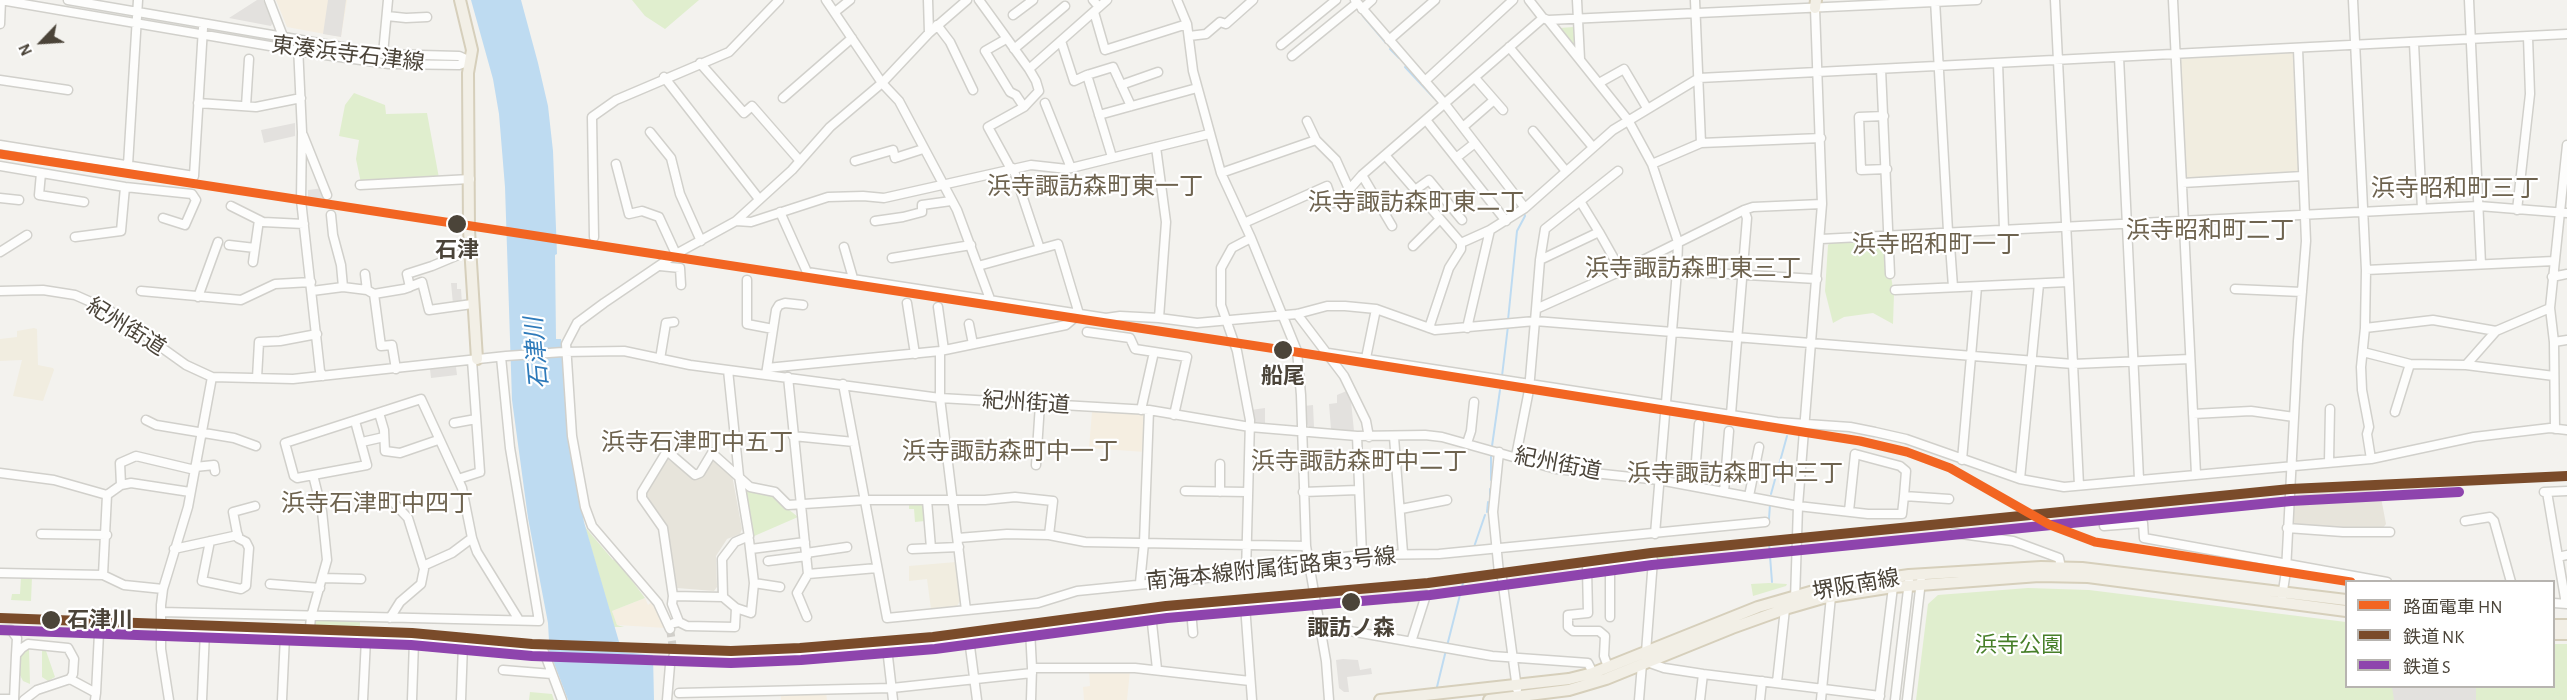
<!DOCTYPE html>
<meta charset="utf-8">
<style>
body{margin:0}
#map{position:relative;width:2567px;height:700px;overflow:hidden;background:#f3f2ee;font-family:"Alegreya Sans","Noto Sans JP",sans-serif}
canvas{display:block}
.legend{position:absolute;left:2345px;top:580px;width:210px;height:108px;box-sizing:border-box;background:#fff;border:2px solid #b7b4b0;margin:0;padding:8px 10px;list-style:none;font-size:18px;color:#4b4439}
.legend li{display:flex;align-items:center;gap:12px;height:30px}
.legend b{width:30px;border:2px solid #b7b4b0}
.north{position:absolute;left:12px;top:12px;width:60px;height:60px;-webkit-text-stroke:4px #fff;paint-order:stroke;rotate:245deg;font-size:16px;font-weight:700;line-height:24px;text-align:center;color:#4b4439}
.north::after{content:'';display:block;margin:auto;width:21px;height:27px;background:#4b4439;clip-path:polygon(50% 0,100% 100%,50% 72%,0 100%)}
</style>
<div id="map">
<canvas width="2567" height="700"></canvas>
<ul class="legend">
<li><b style="height:8px;background:#f26522"></b>路面電車 HN</li>
<li><b style="height:8px;background:#7a4b2a"></b>鉄道 NK</li>
<li><b style="height:8px;background:#8e44ad"></b>鉄道 S</li>
</ul>
<div class="north">N</div>
</div>
<script>
const ctx = document.querySelector('canvas').getContext('2d');
ctx.lineJoin = 'round';
function fillPath(path, color) { ctx.fillStyle = color; ctx.fill(path, 'evenodd'); }
const poly = rows => new Path2D(rows.map(r => 'M' + r).join(''));
function strokePath(path, color, width, dash) { ctx.strokeStyle = color; ctx.lineWidth = width; ctx.lineCap = dash ? 'butt' : 'round'; ctx.setLineDash(dash || []); ctx.stroke(path); }
function drawText(font, color, halo, rows, align = 'center') {
  ctx.font = font + ' "Alegreya Sans","Noto Sans JP",sans-serif'; ctx.lineWidth = 4.5; ctx.setLineDash([]); ctx.textBaseline = 'middle'; ctx.strokeStyle = halo; ctx.fillStyle = color; for (const [text, x, y, turn = 0] of rows) {
    ctx.save(); ctx.translate(x, y); ctx.rotate((+turn || 0) * Math.PI / 180); ctx.textAlign = isNaN(turn) ? turn : align; if (halo) ctx.strokeText(text, 0, 0); ctx.fillText(text, 0, 0); ctx.restore();
  }
}
fillPath(poly([
 [667,459,697,479,700,478,710,461,714,461,732,475,742,529,740,534,727,539,716,556,717,587,714,591,677,588,665,525,649,501,646,492],
 [2379,487,2386,524,2383,528,2364,529,2293,526,2291,523,2294,495]
]), '#e7e4db');
fillPath(poly([
 [276,0,347,0,341,37,287,27],
 [1092,412,1143,414,1146,419,1145,452,1089,448],
 [645,598,648,605,653,601,666,628,617,625,612,611],
 [1089,670,1130,671,1127,700,1084,700,1083,687,1090,686],
 [826,693,827,700,781,700,781,695]
]), '#f5eee1');
fillPath(poly([
 [2298,49,2303,176,2182,183,2176,55],
 [34,328,37,329,38,365,53,368,54,370,43,401,13,396,22,360,0,361,0,339,17,337,17,331],
 [956,562,960,601,957,606,931,609,927,579,909,581,909,566]
]), '#f1ede0');
fillPath(poly([
 [632,0,699,0,665,29,645,16],
 [1573,27,1575,30,1575,48,1559,30,1560,28],
 [354,93,385,105,386,114,427,113,439,178,361,183,356,159,359,140,339,136,345,105],
 [1882,238,1885,241,1894,294,1893,324,1873,313,1844,317,1833,323,1825,291,1828,245,1832,241],
 [748,490,772,496,798,517,752,537,745,493],
 [909,503,920,503,923,506,925,521,915,522,914,509,909,509],
 [585,527,613,560,615,558,645,598,612,611,617,625,624,627,614,627],
 [1673,556,1674,568,1657,568,1657,557],
 [21,577,32,577,31,601,11,600,12,594,20,594],
 [1769,583,1787,584,1786,586,1753,596,1751,584],
 [2028,588,2089,590,2346,622,2346,686,2554,686,2554,644,2567,644,2567,700,1916,700,1928,604,1938,595],
 [316,620,360,621,360,636,316,634,313,632,313,623],
 [45,648,55,677,48,681,42,677,42,651],
 [28,649,29,649,30,684,23,681,19,673,21,656],
 [530,692,552,694,554,700,529,700]
]), '#e0eece');
fillPath(poly([
 [257,0,263,0,273,22,271,26,229,18],
 [328,0,346,0,341,37,323,34],
 [295,123,295,136,264,143,261,130],
 [324,188,328,201,308,198,308,190],
 [451,283,457,283,457,289,461,289,462,304,453,304],
 [456,367,457,375,431,378,430,369],
 [1349,390,1354,401,1351,401,1354,431,1331,429,1329,404,1337,403,1337,395],
 [1313,405,1314,427,1309,427,1305,422,1304,406],
 [1265,408,1265,423,1255,422,1251,410],
 [1343,659,1358,660,1360,670,1371,668,1372,674,1347,677,1349,692,1344,692,1339,688,1336,660],
 [2392,687,2476,687,2476,700,2394,700]
]), '#e3e1de');
fillPath(poly([
 [471,0,521,0,538,63,548,106,553,151,557,254,555,255,556,339,561,339,572,451,584,522,622,652,653,655,654,700,568,700,546,642,549,641,548,623,528,518,512,400,505,187,499,114,493,79]
]), '#bedbf1');
strokePath(poly([
 [1363,16,1386,43],
 [1390,49,1399,58],
 [1405,67,1434,98],
 [1508,320,1517,231,1525,216,1524,212],
 [1502,376,1508,326],
 [1492,446,1500,390],
 [1491,480,1491,454],
 [1771,494,1787,436],
 [1490,495,1490,489],
 [1487,512,1488,502],
 [1769,519,1770,504],
 [1769,543,1772,582],
 [1474,547,1485,515],
 [1447,646,1463,583],
 [1436,691,1446,650]
]), '#bedbf1', 2);
strokePath(poly([
 [670,629,674,655]
]), '#d1cfca', 8, [8, 4]);
const minor = poly([
 [0,0,311,53,389,64,459,65,470,61],
 [68,0,383,54,459,56,470,61],
 [269,0,284,39],
 [826,0,882,83,899,101,957,210,990,299],
 [928,0,929,33],
 [979,0,1029,69,1036,81,1039,91,1024,107,988,127,1011,169],
 [1093,0,1099,7],
 [1177,0,1187,24,1193,71,1221,173,1251,238,1297,351,1301,395,1306,546,1326,661,1329,700],
 [1355,0,1445,104,1525,208],
 [1529,0,1543,18,1548,20,1628,120,1652,164,1678,242,1677,271,1655,534],
 [1577,0,1580,59],
 [1695,0,1701,143],
 [1935,0,1948,231],
 [2055,0,2079,485],
 [2173,0,2196,474],
 [2353,0,2366,270,2365,328,2361,367,2362,390,2369,427,2367,434,2371,459],
 [2469,0,2481,264],
 [1362,9,1372,0],
 [835,12,850,0],
 [1094,12,1105,50,1187,24],
 [1013,15,1033,0],
 [387,16,406,18,427,17],
 [1548,20,1977,0],
 [0,24,1,0],
 [937,25,950,42,973,90],
 [1189,36,1206,34,1220,22,1226,24,1253,0],
 [1006,39,985,51,1010,92,1016,95,1024,107],
 [1389,40,1435,0],
 [1061,41,1074,81,1087,75,1112,157],
 [2414,43,2422,209],
 [1281,45,1336,0],
 [298,46,302,132,301,200,320,371,323,376],
 [1509,47,1592,146],
 [1014,49,1065,6],
 [383,54,388,0],
 [1292,56,1357,3],
 [2119,57,2139,479],
 [700,63,744,113,752,106,800,161],
 [1998,63,2004,229],
 [1029,69,1107,0],
 [1881,69,1890,274],
 [1087,75,1113,67,1131,106],
 [664,77,759,199],
 [1475,78,1503,110],
 [0,80,68,90],
 [1425,81,1513,0],
 [1599,83,1624,69,1647,108],
 [1121,85,1158,72],
 [783,98,852,38],
 [198,103,256,107,301,98],
 [1045,103,1071,168],
 [246,106,249,59],
 [1099,115,1197,88],
 [1884,116,1859,117,1861,170,1887,169],
 [1426,120,1506,221],
 [1307,121,1316,140,1336,160,1349,189],
 [1463,127,1494,100],
 [1533,131,1565,170],
 [650,132,671,158,680,194,701,241],
 [303,135,327,195],
 [0,145,194,176,203,28],
 [1156,147,1166,222,1159,318],
 [1385,155,1461,243,1461,249,1449,268,1429,328],
 [1456,158,1475,143],
 [855,161,893,150,895,158,923,149],
 [616,164,629,214,642,211,659,217,676,254],
 [1652,164,1701,143,1821,138],
 [128,165,138,0],
 [0,166,125,187,192,194,196,200,185,225,163,218],
 [1013,168,1040,249],
 [41,173,39,195,84,202],
 [1221,173,1316,140],
 [1362,175,1392,226],
 [2182,183,2303,176],
 [360,185,470,179],
 [1415,190,1429,180,1462,220],
 [0,198,19,200],
 [1580,201,1599,232],
 [231,206,263,222,304,224],
 [2517,210,2530,94,2528,37],
 [780,212,807,272,1106,318,1120,316,1159,318,1197,323,1297,314,1327,306,1345,306,1376,309,1435,330,1535,321,2073,364,2190,359],
 [331,215,333,235,341,265,343,287],
 [736,221,751,222,828,197,863,196,884,198,1031,165,1067,169,1209,134],
 [875,221,903,217,922,212,922,205,951,201],
 [1244,223,1327,186,1333,203,1341,199,1362,175,1543,18],
 [1949,231,1953,287],
 [75,237,121,231,125,187],
 [594,237,592,117,616,100,729,52,779,0],
 [1821,239,2479,206,2567,213],
 [1461,243,1490,230],
 [229,245,255,248],
 [1413,246,1440,219],
 [844,247,853,278],
 [0,252,27,235],
 [892,258,971,245],
 [1540,260,1545,229,1618,171],
 [253,262,259,220],
 [660,266,680,268,681,285],
 [978,266,1058,244,1079,314],
 [2366,270,2554,261],
 [1677,271,1817,279],
 [365,274,367,290],
 [2552,277,2567,274],
 [747,280,747,324,773,329],
 [409,287,422,282,429,310,472,304],
 [2235,289,2302,292],
 [1895,290,2068,282],
 [0,291,43,290,75,295,109,310,186,365,212,377,293,379,506,356,563,352,624,351,690,365,940,398,1149,410,1250,427,1357,436,1425,435,1442,437,1556,469,1659,480,1798,506,1868,514,1902,514,1904,496,1949,499],
 [141,291,241,300,275,284,311,282],
 [312,291,343,287,367,290,374,294,404,289,410,287,407,274,432,266,470,250],
 [374,294,381,346,392,345,396,369],
 [198,297,218,242],
 [907,303,915,354],
 [938,307,944,350],
 [1536,309,1540,260,1599,232,1621,271],
 [1297,314,1344,376,1366,421,1369,437],
 [969,324,973,344],
 [1467,328,1490,230,1525,208,1613,130,1699,78,2567,34],
 [2365,328,2433,320,2496,331],
 [1087,332,1130,338,1135,349,1187,357,1174,415],
 [2554,342,2567,340],
 [940,351,940,398,966,610],
 [2363,352,2410,364,2466,365,2496,331,2550,308],
 [1328,353,1777,422,1850,427,1875,432,1906,439,2020,479,2064,487,2371,459,2474,437,2550,428,2567,430],
 [1366,358,1376,309],
 [660,359,666,323,674,322],
 [2466,365,2554,376],
 [767,368,776,310,779,305,785,303,803,305],
 [766,375,767,368,940,351,1066,325,1079,314],
 [788,377,808,574,797,593,807,617],
 [257,378,259,342,280,341,317,334],
 [843,384,887,618,1038,603,1077,591,1246,574,1324,559,1362,555,1439,554,1765,522],
 [1141,410,1154,352],
 [2395,412,2410,364],
 [379,413,384,430,385,451,400,453,438,440],
 [1731,414,1747,218,1744,210],
 [2193,414,2251,411,2294,417],
 [146,420,156,425,234,438,256,446],
 [355,421,367,465,297,478,294,476,285,443,421,399,462,488,472,538,477,552,519,620],
 [454,423,476,419],
 [2555,429,2554,342,2550,308,2567,145],
 [793,436,854,442],
 [1357,436,1362,555],
 [1394,437,1403,553],
 [362,442,384,437],
 [1467,443,1471,431,1474,402],
 [1499,452,1493,512,1499,573,1502,578,1517,689],
 [1516,456,1529,390,1536,309,1621,271,1744,210,1753,207,1822,204],
 [1962,460,1977,287],
 [2329,462,2330,409],
 [1220,464,1220,492],
 [1036,465,1040,404],
 [195,467,214,465,215,471],
 [0,473,54,480,107,495],
 [458,479,480,472,472,360],
 [2020,479,2039,284],
 [121,485,120,463,136,456,195,470],
 [1694,486,1699,424],
 [1185,491,1247,492],
 [1303,492,1358,490],
 [1724,492,1729,431],
 [2544,492,2567,491],
 [2547,492,2566,604],
 [107,495,121,485,131,483,190,492],
 [1749,496,1759,447],
 [927,500,931,548],
 [1401,509,1447,500],
 [1849,511,1855,454,1900,466,1906,471,1904,496],
 [2465,521,2490,517,2494,521,2511,582],
 [2104,526,2143,523,2144,538,2387,582],
 [2287,528,2343,532,2390,532],
 [1954,533,2013,541,2059,558,2061,567],
 [41,534,107,535],
 [958,538,1007,534,1049,535,1085,542,1306,546],
 [749,540,754,583],
 [210,541,202,581,241,589,246,586,249,548,246,542,238,538,233,512,255,506],
 [174,549,238,535],
 [751,549,805,542],
 [912,549,959,547],
 [806,553,847,547],
 [2558,557,2567,555],
 [768,561,807,556],
 [423,566,452,553,472,538],
 [0,573,103,575,124,585,163,589],
 [808,574,877,568],
 [1246,574,1250,420,1237,351,1221,305,1221,268,1232,248,1251,238],
 [103,575,107,495],
 [323,578,361,579],
 [1140,583,1144,543,1149,410],
 [270,584,320,588],
 [673,596,723,597,736,608,751,613,754,583,780,587],
 [723,597,722,559,735,542,749,536,739,476,728,370],
 [2282,597,2286,571,2298,341,2306,241,2298,49],
 [1396,598,1426,595,1411,642],
 [1795,600,1798,506,1822,204,1815,8],
 [2554,603,2567,604],
 [1245,605,1252,700],
 [1191,610,1193,633],
 [161,612,539,621,510,448,501,357],
 [1151,614,1157,669],
 [1610,617,1610,566],
 [390,618,400,602,421,584,424,569,408,518,393,502],
 [679,622,672,604,673,596,663,528,642,498,642,492,667,451,695,475,700,473,712,453,750,487,775,492,788,505,865,500,985,500,1015,497,1053,501,1049,535],
 [674,623,679,622,687,626,735,627,736,608],
 [161,629,463,644,544,652,562,700],
 [670,629,658,603,592,526,585,507,572,436,566,344,577,323,604,303,676,254,736,221,792,170,830,127,882,83,929,33,967,0],
 [1030,629,1032,668,1031,700],
 [0,630,11,630,17,638,16,655],
 [1320,632,1344,630,1492,656,1588,663,1593,673],
 [309,637,311,617,327,560,322,511,313,475],
 [969,639,977,700],
 [887,648,893,700],
 [1647,662,1664,668,1703,674,1880,696],
 [1608,667,1604,656,1605,636,1599,631,1573,631,1568,627,1568,615,1588,613,1587,569,1653,560,1646,652],
 [1032,668,1135,668,1250,681],
 [503,670,552,674],
 [70,679,96,693,95,700],
 [1777,682,1785,609],
 [96,693,99,633],
 [679,693,892,688,1032,673],
 [0,699,14,699],
 [14,700,16,655,22,648,28,644,68,648,74,659,73,674,70,679,37,690,24,700],
 [169,700,161,649,161,605,163,589,188,507,212,377],
 [202,700,205,631],
 [282,700,285,636],
 [363,700,366,639],
 [412,700,414,641],
 [461,700,463,644],
 [667,700,670,665,674,655,787,655,887,648,1120,617,1315,600],
 [1639,700,1642,664],
 [1700,700,1703,674],
 [1760,700,1762,681],
 [1821,700,1831,596],
 [1879,700,1893,587],
 [1895,700,1909,581],
 [1907,700,1921,581]
]);
const major = poly([
 [460,0,472,50,468,73,469,230,477,359],
 [1815,8,1816,0],
 [2554,625,2567,625],
 [2554,634,2567,634],
 [1380,700,1569,679,1593,673,1758,607,1831,586,1909,575,2041,567,2082,568,2346,600],
 [1489,700,1569,690,1606,679,1732,628,1785,609,1823,598,1893,587,2039,576,2088,577,2346,611]
]);
strokePath(minor, '#d1d0cb', 11);
strokePath(major, '#d6cfbb', 14);
strokePath(minor, '#fdfdfc', 8);
strokePath(major, '#f2efe6', 10);
strokePath(poly([
 [0,618,412,633,532,644,731,651,800,648,933,637,1166,606,1428,583,1651,553,2290,489,2567,476]
]), '#7a4b2a', 10);
strokePath(poly([
 [0,630,411,645,532,656,731,663,801,660,935,649,1167,618,1430,595,1652,565,2291,501,2459,492]
]), '#8e44ad', 10);
strokePath(poly([
 [0,154,1296,352,1860,441,1907,452,1950,468,2050,525,2095,542,2351,582]
]), '#f26522', 9);
for (const [x, y, r, color] of [
 [457,224,10,"#4b4439"],
 [1283,350,10,"#4b4439"],
 [1351,602,10,"#4b4439"],
 [51,620,10,"#4b4439"]
]) { const dot = new Path2D(); dot.arc(x, y, r, 0, 2 * Math.PI); ctx.fillStyle = color; ctx.fill(dot); strokePath(dot, '#fff', 2); }
drawText('22px', '#4b4439', '#fff', [
 ["東湊浜寺石津線",348,54,7],
 ["紀州街道",126,327,32],
 ["紀州街道",1026,403,4],
 ["紀州街道",1558,464,11],
 ["南海本線附属街路東3号線",1271,569,-6],
 ["堺阪南線",1856,585,-10]
]);
drawText('bold 22px', '#4b4439', '#fff', [
 ["石津",457,250],
 ["船尾",1283,376],
 ["石津川",67,620,"left"],
 ["諏訪ノ森",1351,628]
]);
drawText('22px', '#477f29', '#fff', [
 ["浜寺公園",2019,645]
]);
drawText('24px', '#6e634f', '#fff', [
 ["浜寺諏訪森町東一丁",1095,187],
 ["浜寺昭和町三丁",2455,189],
 ["浜寺諏訪森町東二丁",1416,203],
 ["浜寺昭和町二丁",2210,231],
 ["浜寺昭和町一丁",1936,245],
 ["浜寺諏訪森町東三丁",1693,269],
 ["浜寺石津町中五丁",697,443],
 ["浜寺諏訪森町中一丁",1010,452],
 ["浜寺諏訪森町中二丁",1359,462],
 ["浜寺諏訪森町中三丁",1735,474],
 ["浜寺石津町中四丁",377,504]
]);
drawText('italic 24px', '#2e7aba', '#fff', [
 ["石津川",537,353,-95]
]);
</script>
